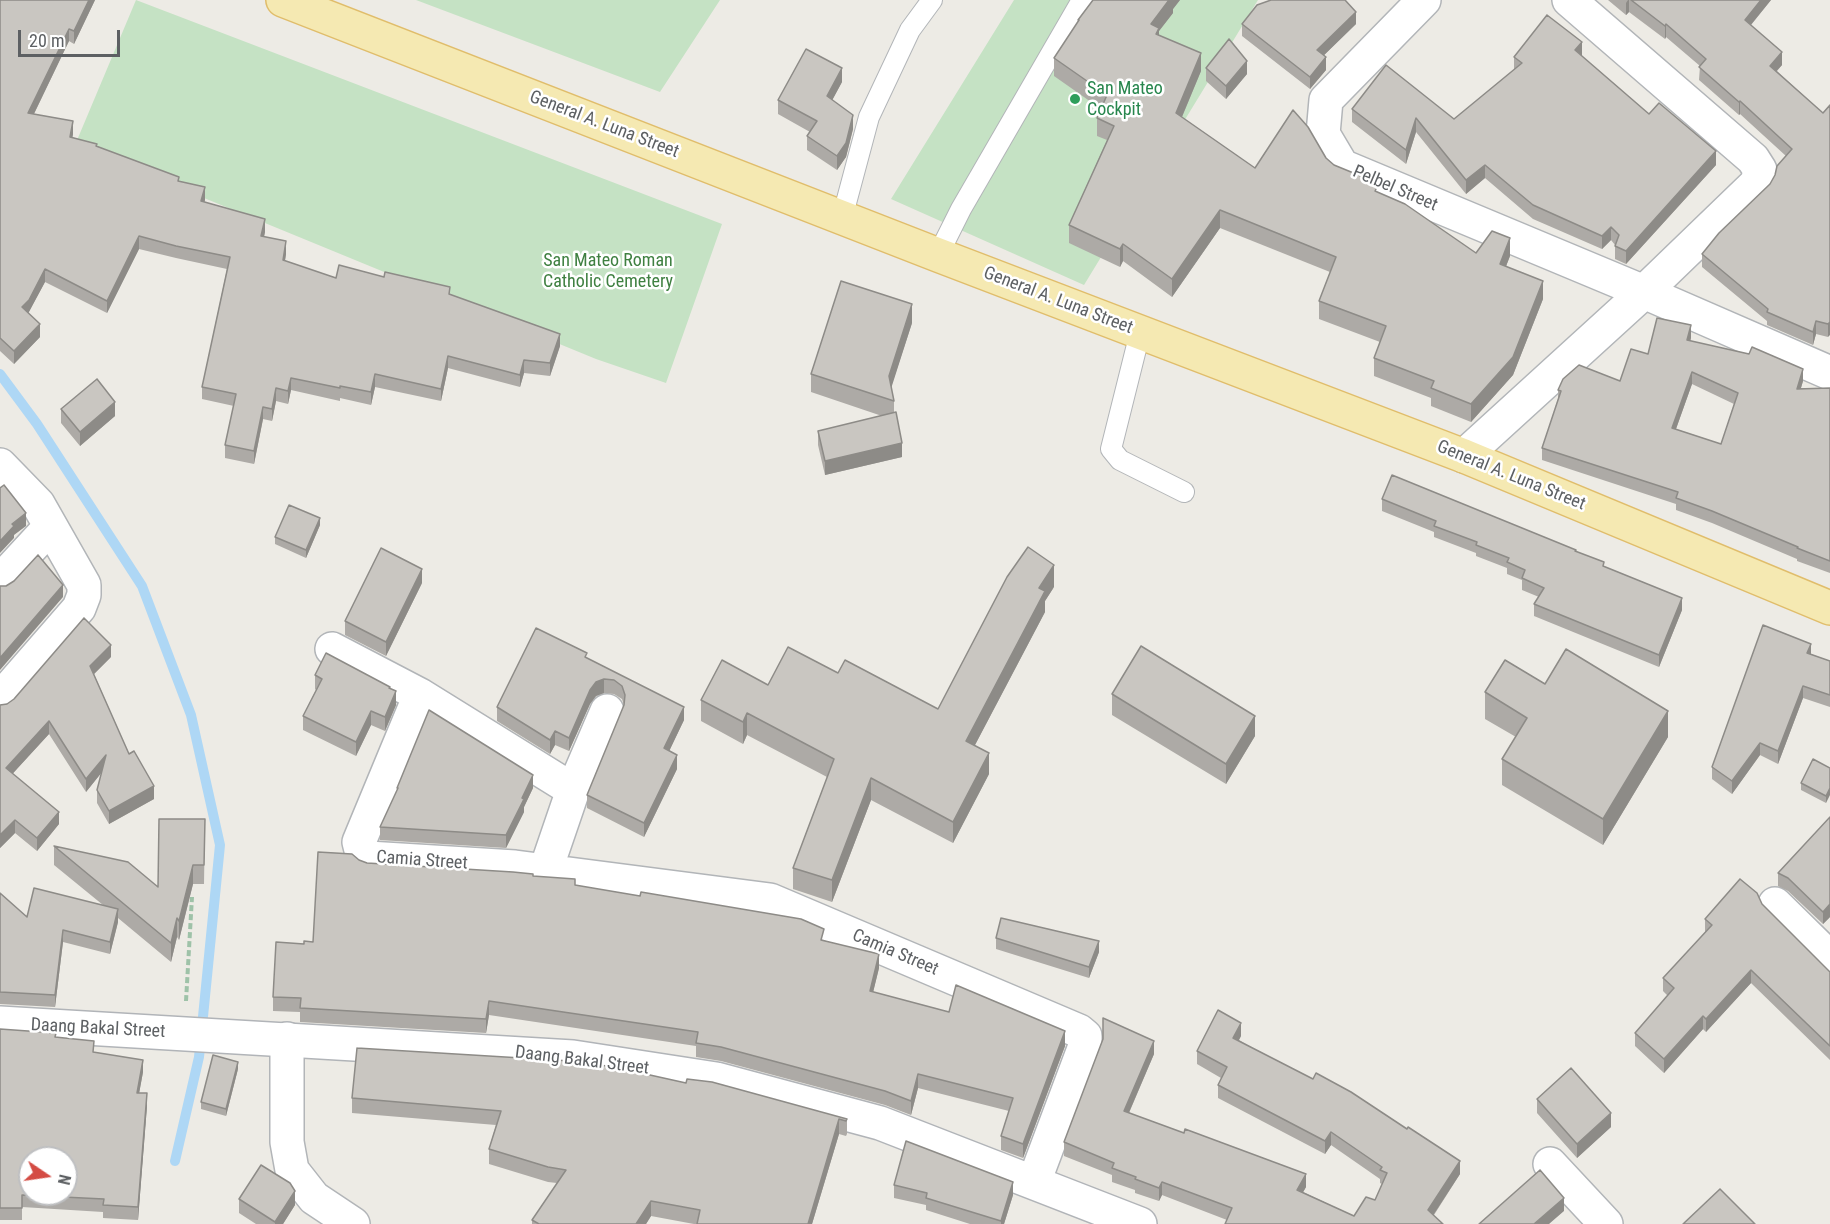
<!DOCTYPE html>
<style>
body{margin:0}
#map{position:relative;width:1830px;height:1224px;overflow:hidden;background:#edebe5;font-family:"Roboto Condensed",sans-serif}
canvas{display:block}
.north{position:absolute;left:18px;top:1146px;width:60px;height:60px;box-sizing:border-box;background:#fff;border:2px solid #bebfc1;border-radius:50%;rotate:103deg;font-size:16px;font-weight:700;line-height:24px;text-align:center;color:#5d6063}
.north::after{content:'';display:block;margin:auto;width:21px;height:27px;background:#d44c44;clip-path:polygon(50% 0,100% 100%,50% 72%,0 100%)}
.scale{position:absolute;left:18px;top:30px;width:102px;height:27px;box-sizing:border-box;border:3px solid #5d6063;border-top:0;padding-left:8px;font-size:18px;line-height:21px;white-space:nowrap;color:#5d6063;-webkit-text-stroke:4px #fff;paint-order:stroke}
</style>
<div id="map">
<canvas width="1830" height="1224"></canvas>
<div class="north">N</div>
<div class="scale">20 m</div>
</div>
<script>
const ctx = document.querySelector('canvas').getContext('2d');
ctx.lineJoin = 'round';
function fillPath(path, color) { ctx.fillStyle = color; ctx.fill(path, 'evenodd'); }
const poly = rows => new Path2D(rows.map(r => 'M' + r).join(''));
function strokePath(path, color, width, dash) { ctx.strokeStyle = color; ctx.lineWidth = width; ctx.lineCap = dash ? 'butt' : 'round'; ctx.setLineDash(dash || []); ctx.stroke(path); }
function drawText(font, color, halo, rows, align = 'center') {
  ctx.font = font + ' "Roboto Condensed",sans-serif'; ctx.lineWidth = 5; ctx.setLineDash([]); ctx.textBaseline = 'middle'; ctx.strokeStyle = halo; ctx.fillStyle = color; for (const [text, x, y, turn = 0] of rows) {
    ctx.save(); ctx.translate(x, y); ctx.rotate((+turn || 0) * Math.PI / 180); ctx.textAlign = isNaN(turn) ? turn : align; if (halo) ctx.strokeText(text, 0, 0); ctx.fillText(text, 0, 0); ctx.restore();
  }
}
fillPath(poly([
 [136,0,722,224,666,383,596,359,75,145],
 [416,0,720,0,660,92],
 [1014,0,1258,0,1084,285,891,199]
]), '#c5e2c4');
strokePath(poly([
 [0,374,37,424,142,586,191,715,220,845,199,1057,175,1161]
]), '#aed7f5', 10);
const lane = poly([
 [842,218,869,117,910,30,932,0],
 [938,255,961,209,1082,0],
 [1140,333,1111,449,1120,460,1184,492]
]);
const street = poly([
 [1424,0,1326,100,1323,134,1342,166,1644,292,1830,373],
 [1464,456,1644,292,1757,183,1760,170,1753,159,1569,0],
 [0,465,38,504,84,585,84,595,79,608,0,699],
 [0,581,50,527],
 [332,649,420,695,573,790],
 [420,695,359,842,361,850,368,858,515,867,770,900,1079,1031,1085,1036,1085,1046,1034,1182],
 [545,872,573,790,607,711],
 [1775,904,1830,958],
 [287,1039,287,1142,292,1170,314,1198,353,1224],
 [1550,1164,1606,1224]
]);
const secondary = poly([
 [0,1023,573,1057,716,1079,880,1123,1140,1224]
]);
const primary = poly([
 [283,0,938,255,1464,456,1830,608]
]);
strokePath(lane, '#b2b5b8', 22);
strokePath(street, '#b2b5b8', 36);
strokePath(secondary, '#b1b4b8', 36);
strokePath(primary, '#e0bd6b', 36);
strokePath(poly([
 [186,1001,192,897]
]), '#9ec2a8', 4, [6, 3]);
strokePath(lane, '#fff', 20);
strokePath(street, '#fff', 33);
strokePath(secondary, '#fff', 33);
strokePath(primary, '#f5e9b2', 33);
fillPath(poly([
 [0,0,95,0,74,44,69,41,34,114,73,134,72,138,97,146,179,181,205,200,204,202,265,232,264,237,286,254,285,261,336,278,450,294,560,346,550,376,524,373,520,387,448,368,441,401,375,387,371,405,340,398,340,401,291,390,288,404,276,401,272,421,263,419,254,464,225,458,225,445,234,406,202,399,202,387,227,269,176,258,139,249,107,313,45,282,28,313,40,337,14,364,0,351],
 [1093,0,1180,0,1173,9,1173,13,1159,31,1159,35,1201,71,1182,117,1255,168,1326,158,1334,165,1476,253,1510,256,1506,266,1543,299,1513,375,1471,422,1431,406,1431,398,1374,376,1374,358,1380,342,1319,319,1319,301,1330,272,1220,228,1172,297,1123,261,1120,267,1069,243,1069,225,1107,140,1097,136,1097,118,1101,109,1054,76,1054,58,1078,22,1078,20],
 [1608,0,1771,0,1751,25,1782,65,1777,71,1823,113,1830,105,1828,337,1816,334,1813,345,1767,325,1767,321,1702,267,1702,254,1770,184,1786,156,1740,114,1739,115,1699,80,1700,66,1666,37,1665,39,1629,12,1626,15],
 [1242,24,1356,24,1324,55,1326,70,1310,89,1242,36],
 [1582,56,1649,114,1716,165,1626,264,1615,259,1615,245,1611,240,1602,249,1533,219,1485,178,1466,194,1416,132,1406,164,1352,122,1352,109,1454,119,1514,70,1514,57],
 [1206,68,1247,74,1226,99,1206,81],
 [842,82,832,100,853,129,846,157,837,170,807,150,807,136,810,132,778,114,778,100],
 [912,323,891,387,894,401,894,413,902,457,825,475,818,445,818,431,882,416,811,392,811,374],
 [1691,338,1690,341,1803,381,1801,388,1830,388,1830,573,1797,561,1797,559,1712,523,1676,510,1676,504,1542,460,1542,448,1558,399,1558,390,1620,381,1648,354],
 [1692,384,1734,404,1721,444,1676,429],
 [61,409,115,416,80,446,61,423],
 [1382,499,1576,551,1682,610,1659,667,1534,616,1534,604,1539,597,1522,590,1522,580,1507,574,1507,568,1476,556,1476,553,1434,537,1434,532,1382,511],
 [320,525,306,558,275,544,275,537],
 [422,583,386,656,345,635,345,621],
 [1054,587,1045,601,1045,612,975,745,989,774,953,843,871,800,832,902,793,889,793,868,827,777,747,735,743,744,701,721,701,700,768,685,838,673,938,709],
 [1811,654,1830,661,1830,707,1803,698,1778,764,1760,755,1732,794,1712,779,1712,767],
 [111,657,94,674,129,754,154,799,109,824,97,803,97,790,102,772,86,792,49,734,12,774,59,824,37,851,15,833,0,848,0,705,7,704],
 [587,658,684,720,669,751,677,769,644,837,587,808,587,795,624,705,622,699,614,694,604,693,596,696,590,704,569,751,555,745,550,754,497,721,497,707],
 [315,675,390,688,396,705,385,731,371,725,356,756,303,730,303,716,316,690,315,689],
 [1545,684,1668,737,1603,845,1502,785,1502,759,1516,737,1485,719,1485,692],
 [1112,694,1255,736,1226,784,1112,715],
 [1830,768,1826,803,1801,790,1801,783],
 [397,788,533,788,524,807,524,812,506,848,380,840,380,827,397,791],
 [1830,817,1830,917,1823,924,1788,891,1778,886,1778,873],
 [205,819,204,884,193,884,179,940,177,937,171,962,118,918,118,922,110,954,63,942,55,1007,0,1004,0,893,27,917,103,905,54,865,54,846,158,887],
 [359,860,367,863,533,876,824,940,879,968,873,992,1065,1046,1023,1158,1001,1150,1001,1136,1009,1111,918,1088,911,1115,885,1105,721,1061,696,1057,696,1046,489,1015,486,1033,300,1022,300,1012,273,1011,273,997,304,944,313,942],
 [1762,904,1830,972,1830,1060,1751,983,1706,1032,1703,1029,1664,1073,1635,1046,1635,1033,1668,996,1663,991,1663,978,1705,933,1705,919],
 [996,938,1099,952,1089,978,996,949],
 [0,1029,56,1037,143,1072,139,1093,147,1106,138,1220,103,1218,103,1212,22,1207,22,1220,0,1220],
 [1241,1036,1239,1040,1460,1174,1434,1215,1227,1220,1162,1195,1159,1201,1135,1193,1135,1190,1112,1182,1112,1175,1064,1156,1064,1142,1103,1039,1154,1054,1129,1113,1306,1187,1303,1192,1354,1216,1375,1200,1382,1184,1380,1183,1380,1179,1331,1145,1325,1154,1218,1098,1218,1085,1221,1078,1197,1064,1197,1051],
 [238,1069,226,1116,201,1109,201,1102],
 [352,1098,847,1119,847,1134,846,1136,839,1134,812,1224,694,1224,651,1216,646,1224,532,1224,532,1220,557,1183,548,1182,489,1164,489,1149,496,1125,352,1113],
 [1537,1099,1611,1127,1577,1158,1537,1113],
 [894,1185,1013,1195,1004,1224,970,1224,926,1210,926,1205,894,1198],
 [239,1199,295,1205,283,1224,256,1224,239,1213]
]), '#adaaa6');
fillPath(poly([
 [89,0,95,0,74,44,74,31],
 [1169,0,1180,0,1173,9,1173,13,1159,31,1159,46,1151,24],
 [1628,0,1629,0,1629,12,1626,15,1626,3],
 [1761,0,1771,0,1745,32,1745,20],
 [1356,12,1356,24,1317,62,1317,50],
 [1666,24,1666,37,1665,39,1665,26],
 [69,29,69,41,28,126,28,113],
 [1582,42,1582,56,1575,50],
 [1782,52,1782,65,1770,78,1770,66],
 [1201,53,1201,71,1176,131,1176,113],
 [1326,57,1326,70,1310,89,1310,77],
 [1247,61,1247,74,1226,99,1226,86],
 [842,68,842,82,827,110,827,96],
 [1740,101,1740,114,1739,115,1739,102],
 [853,115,853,129,846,157,837,170,837,156],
 [1416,118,1416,132,1406,164,1406,150],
 [73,121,73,134,70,150,70,137],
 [1716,151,1716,165,1626,264,1626,251],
 [1485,165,1485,178,1466,194,1466,180],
 [205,187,205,200,201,213,201,201],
 [1220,210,1220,228,1172,297,1172,279],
 [265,219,265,232,261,249,261,236],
 [1611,227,1611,240,1602,249,1602,236],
 [139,236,139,249,107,313,107,301],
 [1510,238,1510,256,1500,282,1500,264],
 [286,241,286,254,283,272,283,260],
 [1123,244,1123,261,1120,267,1120,249],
 [45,269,45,282,29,312,22,320,22,307],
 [1543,281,1543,299,1513,375,1471,422,1471,404],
 [912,304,912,323,889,395,889,376],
 [1816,321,1816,334,1813,345,1813,332],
 [1830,322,1830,335,1828,337,1828,324],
 [40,324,40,337,14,364,14,351],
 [1691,325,1691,338,1687,353,1687,340],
 [560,334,560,346,550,376,550,363],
 [448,356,448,368,441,401,441,389],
 [524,360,524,373,520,387,520,375],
 [1803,369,1803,381,1797,401,1797,389],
 [1692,372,1692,384,1672,440,1672,428],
 [375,374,375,387,371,405,371,392],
 [291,378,291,390,288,404,288,391],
 [276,388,276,401,272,421,272,409],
 [115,402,115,416,80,446,80,432],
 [263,407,263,419,254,464,254,451],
 [902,443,902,457,825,475,825,461],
 [26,513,26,526,14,535,14,538,0,553,0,541,12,524],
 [320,518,320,525,306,558,306,550],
 [1054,565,1054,587,1045,601,1045,612,966,762,966,741,1039,588],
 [422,569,422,583,386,656,386,642],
 [63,585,63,597,0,670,0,658],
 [1682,598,1682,610,1659,667,1659,655],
 [1811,644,1811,656,1807,653],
 [111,645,111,657,90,678,90,666],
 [604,679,604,693,596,696,590,704,569,751,569,738,590,690,596,682],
 [1803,686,1803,698,1778,764,1778,751],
 [396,691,396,705,385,731,385,717],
 [684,707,684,720,664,762,664,748],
 [371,711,371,725,356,756,356,742],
 [1668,711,1668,737,1603,845,1603,819],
 [747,713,747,735,743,744,743,722],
 [1255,716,1255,736,1226,784,1226,764],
 [49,721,49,734,6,781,6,768],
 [555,731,555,745,550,754,550,740],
 [1760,743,1760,755,1732,794,1732,781],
 [989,753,989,774,953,843,953,822],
 [106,755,106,767,86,792,86,779],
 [677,755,677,769,644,837,644,823],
 [533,775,533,788,524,807,524,812,506,848,506,835,522,798],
 [871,778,871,800,832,902,832,880],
 [154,786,154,799,109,824,109,811],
 [1830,788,1830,795,1826,803,1826,796],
 [59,812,59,824,37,851,37,838],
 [15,820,15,833,0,848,0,835],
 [193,865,193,884,179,940,179,921],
 [1830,904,1830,917,1823,924,1823,912],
 [118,909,118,922,110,954,110,942],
 [177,918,177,937,171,962,171,943],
 [63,930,63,942,55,1007,55,995],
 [1099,941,1099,952,1089,978,1089,967],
 [879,954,879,968,870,1005,870,991],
 [1751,970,1751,983,1706,1032,1706,1019],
 [489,1001,489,1015,486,1033,486,1019],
 [1703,1016,1703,1029,1664,1073,1664,1059],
 [1241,1023,1241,1036,1233,1051,1233,1038],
 [1065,1031,1065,1046,1023,1158,1023,1144],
 [1154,1041,1154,1054,1124,1124,1124,1111],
 [143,1060,143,1072,137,1105,137,1093],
 [238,1062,238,1069,226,1116,226,1109],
 [918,1074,918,1088,911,1115,911,1101],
 [147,1093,147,1106,138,1220,138,1207],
 [1611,1113,1611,1127,1577,1158,1577,1144],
 [839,1119,839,1134,812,1224,808,1224],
 [1331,1132,1331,1145,1325,1154,1325,1141],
 [1460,1161,1460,1174,1428,1223,1428,1210],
 [1306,1174,1306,1187,1297,1203,1297,1190],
 [1013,1182,1013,1195,1004,1224,1001,1224,1001,1221],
 [1162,1182,1162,1195,1159,1201,1159,1188],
 [295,1191,295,1205,283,1224,275,1224,275,1222],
 [1564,1198,1564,1211,1549,1224,1534,1224],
 [651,1201,651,1216,646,1224,636,1224]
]), '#8d8b87');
const building = poly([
 [0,0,89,0,74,31,69,29,28,113,73,121,70,137,97,144,96,146,179,177,178,181,205,187,201,201,265,219,261,236,286,241,283,260,336,278,339,265,384,277,385,272,450,287,449,294,560,334,550,363,524,360,520,375,448,356,441,389,375,374,371,392,340,386,340,388,291,378,288,391,276,388,272,409,263,407,254,451,225,445,236,394,202,387,230,257,176,246,139,236,107,301,45,269,29,300,22,307,40,324,14,351,0,338,0,0],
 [1093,0,1169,0,1151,24,1159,28,1156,34,1201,53,1176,113,1255,168,1293,110,1308,127,1326,158,1334,165,1373,181,1378,185,1375,191,1405,204,1476,253,1492,231,1510,238,1500,264,1543,281,1513,357,1471,404,1431,388,1434,381,1374,358,1386,326,1319,301,1336,257,1220,210,1172,279,1123,244,1120,249,1069,225,1114,126,1097,118,1107,95,1054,58,1079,20,1078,20,1093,0],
 [1271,0,1345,0,1356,12,1317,50,1326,57,1310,77,1242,24,1257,5,1271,0],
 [1631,0,1761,0,1745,20,1782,52,1770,66,1823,113,1830,105,1830,322,1828,324,1816,321,1813,332,1767,312,1768,309,1702,254,1719,233,1770,184,1775,175,1777,166,1792,149,1740,101,1739,102,1699,67,1706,59,1666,24,1665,26,1631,0],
 [1547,15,1582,42,1575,50,1649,114,1659,103,1716,151,1626,251,1615,246,1619,235,1611,227,1602,236,1533,205,1485,165,1466,180,1416,118,1406,150,1352,109,1386,65,1454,119,1522,63,1514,57,1547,15],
 [1229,39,1247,61,1226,86,1206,68,1229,39],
 [806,49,842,68,827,96,853,115,846,143,837,156,807,136,817,121,778,100,806,49],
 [841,281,912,304,889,376,894,401,811,374,841,281],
 [1657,318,1691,325,1687,340,1749,354,1752,347,1803,369,1797,389,1830,388,1830,561,1797,548,1798,547,1712,511,1676,498,1678,492,1542,448,1561,391,1558,390,1563,379,1579,365,1620,381,1631,349,1648,354,1657,318],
 [1692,372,1738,393,1721,444,1672,428,1692,372],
 [97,379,115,402,80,432,61,409,97,379],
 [896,412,902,443,825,461,818,431,896,412],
 [1392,475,1576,550,1575,551,1604,562,1603,566,1682,598,1659,655,1534,604,1544,588,1522,578,1525,570,1507,562,1509,558,1476,545,1477,542,1434,526,1436,521,1382,499,1392,475],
 [4,485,26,513,12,524,14,526,0,541,0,488,4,485],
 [289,505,320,518,306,550,275,537,289,505],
 [1028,547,1054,565,1039,588,1045,591,966,741,989,753,953,822,871,778,832,880,793,868,834,759,747,713,743,722,701,700,722,660,768,685,788,647,838,673,845,660,938,709,1007,577,1028,547],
 [381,548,422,569,386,642,345,621,381,548],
 [38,555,63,585,0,658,0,586,6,586,14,581,38,555],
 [84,618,111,645,90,666,129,754,134,751,154,786,109,811,97,790,106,755,86,779,49,721,6,768,59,812,37,838,15,820,0,835,0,705,7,704,14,699,84,618],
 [1763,625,1811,644,1807,653,1830,661,1830,695,1803,686,1778,751,1760,743,1732,781,1712,767,1763,625],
 [536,628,587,653,585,657,684,707,664,748,677,755,644,823,587,795,624,705,625,695,622,686,614,680,604,679,596,682,590,690,569,738,555,731,550,740,497,707,536,628],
 [1141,646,1255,716,1226,764,1112,694,1141,646],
 [1566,649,1668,711,1603,819,1502,759,1527,718,1485,692,1505,660,1545,684,1566,649],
 [326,653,390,687,389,688,396,691,385,717,371,711,356,742,303,716,322,679,315,675,326,653],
 [429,710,533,775,522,798,524,799,506,835,380,827,398,788,397,788,429,710],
 [1813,759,1830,768,1830,788,1826,796,1801,783,1813,759],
 [1830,817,1830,904,1823,912,1788,878,1778,873,1830,817],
 [159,819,205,819,204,865,193,865,179,921,177,918,171,943,54,846,128,862,158,887,159,819],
 [318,852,352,854,359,860,367,863,513,872,533,874,533,876,575,879,575,885,640,896,641,892,801,919,824,929,821,940,879,954,870,991,949,1012,956,985,1065,1031,1023,1144,1001,1136,1013,1098,918,1074,911,1101,885,1091,721,1047,696,1043,698,1032,489,1001,486,1019,300,1008,301,998,273,997,276,942,304,944,304,941,313,942,318,852],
 [1740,879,1757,893,1762,904,1830,972,1830,1046,1751,970,1706,1019,1703,1016,1664,1059,1635,1033,1674,988,1663,978,1712,925,1705,919,1740,879],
 [34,888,118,909,110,942,63,930,55,995,0,992,0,893,27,917,34,888],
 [1001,918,1099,941,1089,967,996,938,1001,918],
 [1218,1010,1241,1023,1233,1038,1313,1079,1316,1073,1351,1092,1407,1129,1408,1127,1460,1161,1428,1210,1443,1224,1225,1224,1232,1208,1162,1182,1159,1188,1135,1179,1136,1177,1112,1168,1114,1163,1064,1142,1103,1039,1103,1018,1154,1041,1124,1111,1184,1133,1185,1129,1306,1174,1297,1190,1354,1216,1366,1197,1375,1200,1387,1173,1380,1170,1382,1167,1331,1132,1325,1141,1218,1085,1227,1067,1197,1051,1218,1010],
 [0,1029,56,1033,55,1037,94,1041,93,1052,143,1060,137,1093,147,1093,138,1207,103,1205,104,1199,22,1195,22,1208,0,1208,0,1029],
 [30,1158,66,1158,66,1194,30,1194,30,1158],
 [357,1048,571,1061,614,1067,686,1083,687,1079,712,1082,847,1119,846,1121,839,1119,808,1224,697,1224,700,1210,651,1201,636,1224,539,1224,532,1220,566,1170,548,1167,489,1149,501,1111,352,1098,357,1048],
 [213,1055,238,1062,226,1109,201,1102,213,1055],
 [1571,1068,1611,1113,1577,1144,1537,1099,1571,1068],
 [906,1141,1013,1182,1001,1221,926,1198,927,1193,894,1185,906,1141],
 [261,1165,290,1183,295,1191,275,1222,239,1199,261,1165],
 [1540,1170,1564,1198,1534,1224,1479,1224,1540,1170],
 [1720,1189,1755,1224,1683,1224,1720,1189]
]);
fillPath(building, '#c9c6c1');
strokePath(building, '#8d8b87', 1.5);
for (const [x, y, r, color] of [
 [1075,99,6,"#2e9e5b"]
]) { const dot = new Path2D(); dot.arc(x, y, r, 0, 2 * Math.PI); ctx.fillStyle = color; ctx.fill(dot); strokePath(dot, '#fff', 2); }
drawText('18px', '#27864d', '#fff', [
 ["San Mateo",1087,89],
 ["Cockpit",1087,110]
], 'left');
drawText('18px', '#5d6063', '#fff', [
 ["General A. Luna Street",604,125,21],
 ["Pelbel Street",1395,189,23],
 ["General A. Luna Street",1058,301,21],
 ["General A. Luna Street",1511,476,22],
 ["Camia Street",422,861,4],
 ["Camia Street",895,953,23],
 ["Daang Bakal Street",98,1029,3],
 ["Daang Bakal Street",582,1061,7]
]);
drawText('18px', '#3f8041', '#fff', [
 ["San Mateo Roman",608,261],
 ["Catholic Cemetery",608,282]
]);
</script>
